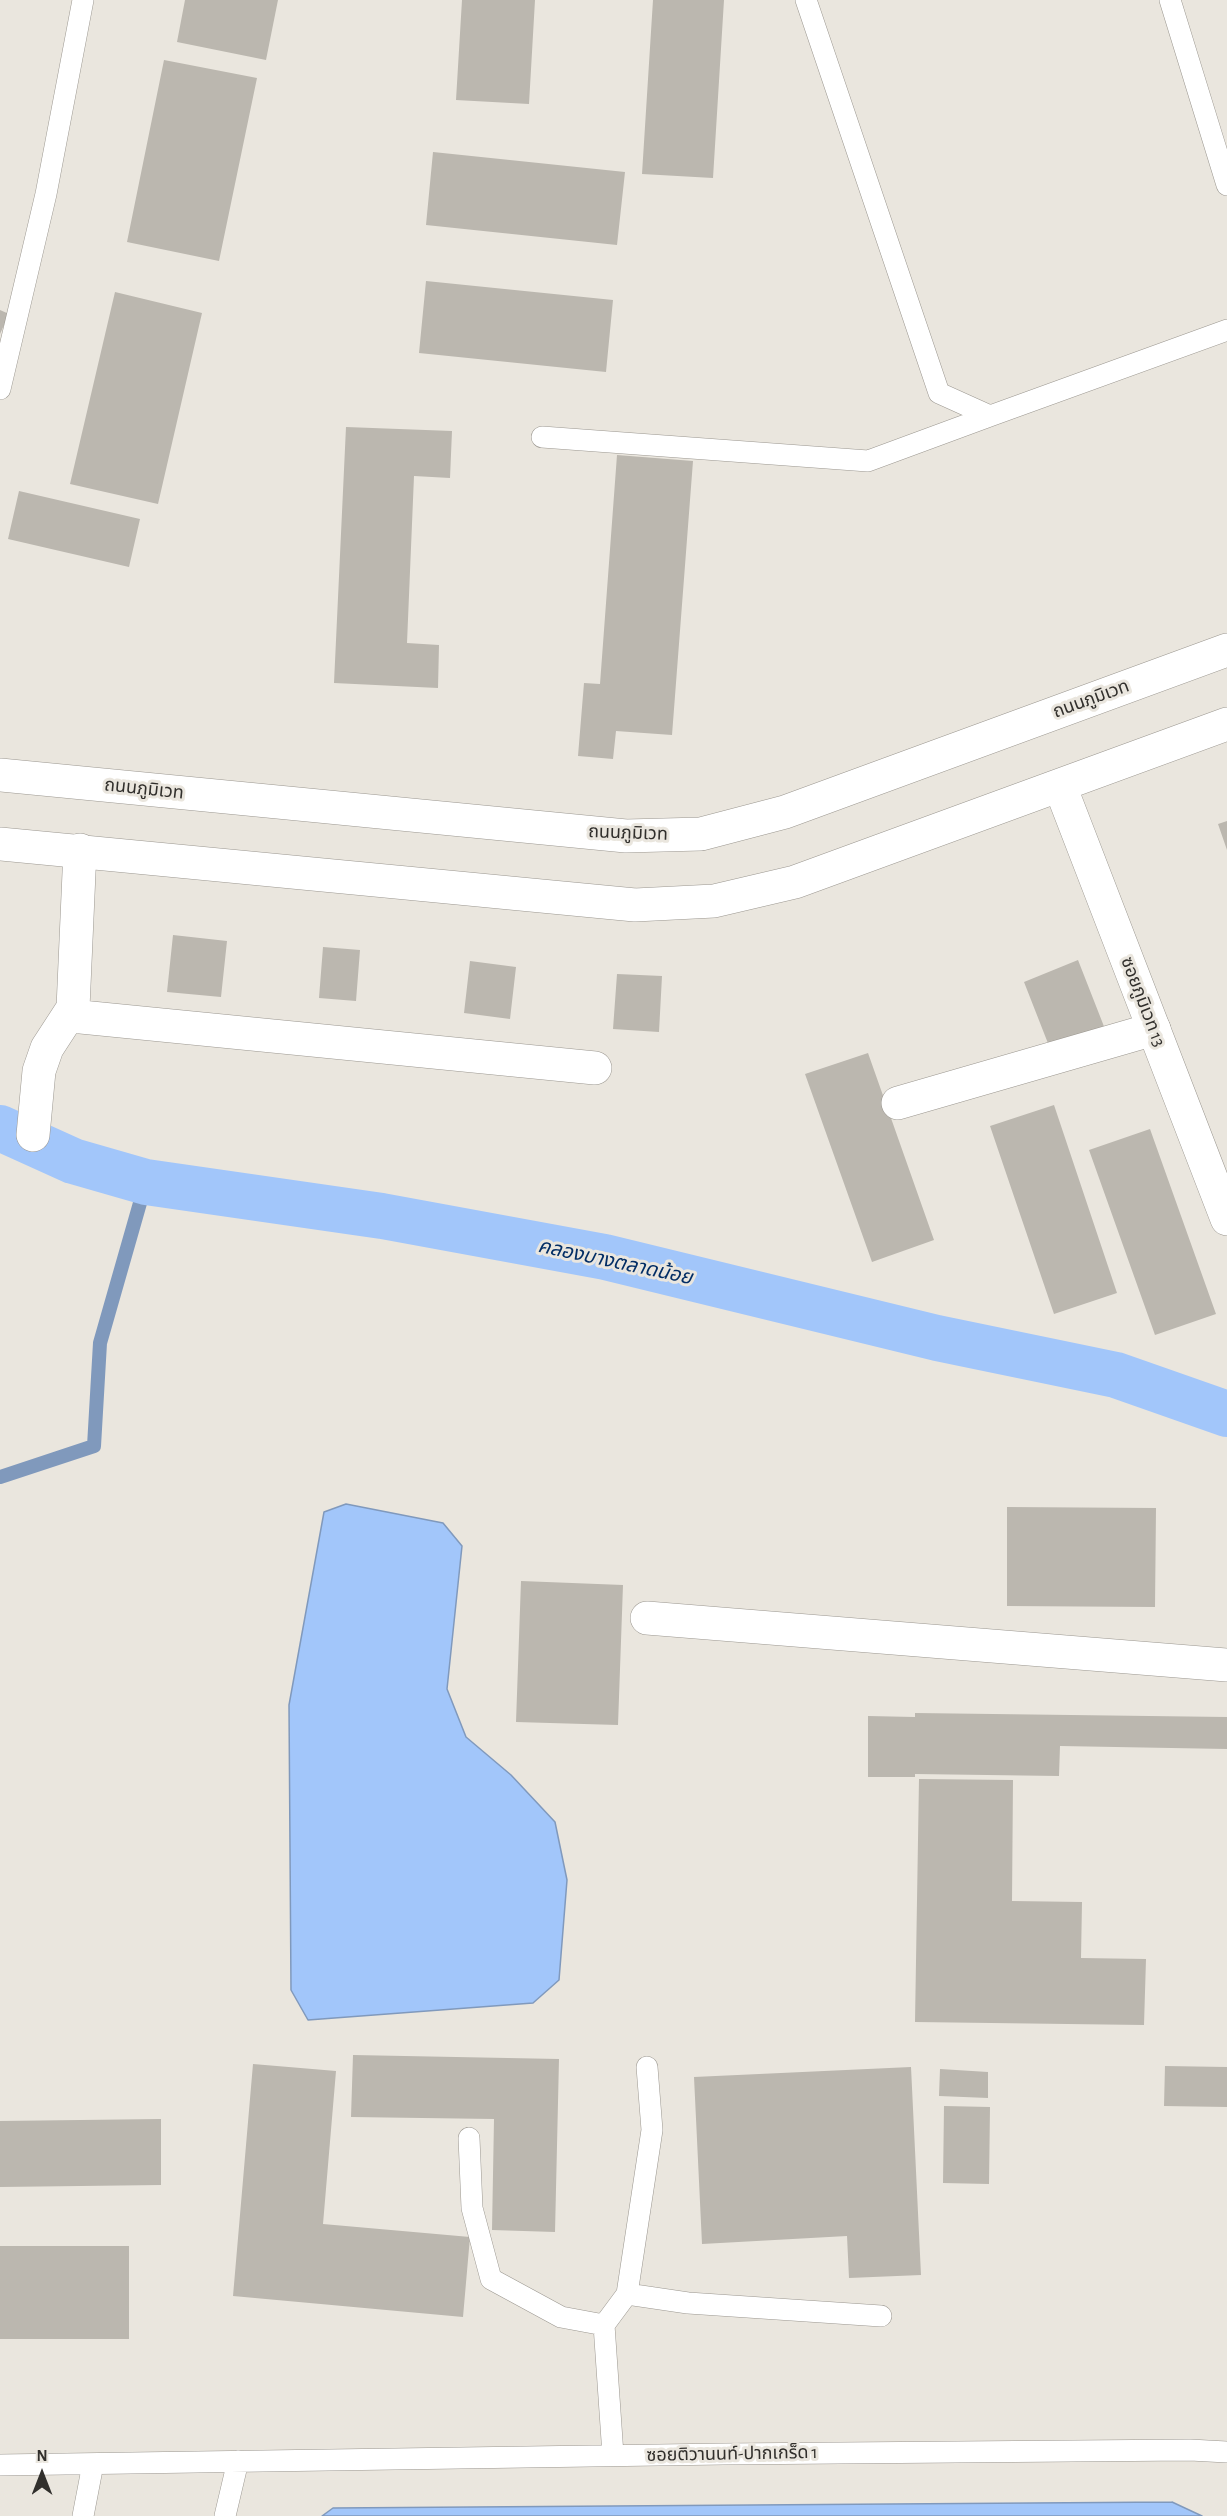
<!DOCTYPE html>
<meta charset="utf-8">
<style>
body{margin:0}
#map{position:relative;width:1227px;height:2516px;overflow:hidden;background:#eae6de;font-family:"Alegreya Sans",sans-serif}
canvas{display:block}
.north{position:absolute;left:12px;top:2444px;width:60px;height:60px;-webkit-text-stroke:4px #eae6de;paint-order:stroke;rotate:0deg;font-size:16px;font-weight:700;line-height:24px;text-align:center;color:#312f2c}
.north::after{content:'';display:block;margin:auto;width:21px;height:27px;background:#312f2c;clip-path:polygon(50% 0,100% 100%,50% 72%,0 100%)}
</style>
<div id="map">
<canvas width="1227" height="2516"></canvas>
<div class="north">N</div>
</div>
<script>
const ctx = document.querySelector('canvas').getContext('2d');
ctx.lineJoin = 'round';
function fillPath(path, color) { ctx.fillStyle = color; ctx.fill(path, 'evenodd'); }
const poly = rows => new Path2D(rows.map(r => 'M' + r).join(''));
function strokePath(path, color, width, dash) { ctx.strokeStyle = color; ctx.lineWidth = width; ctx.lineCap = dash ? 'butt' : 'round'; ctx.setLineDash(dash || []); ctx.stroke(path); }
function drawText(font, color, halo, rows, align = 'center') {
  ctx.font = font + ' "Alegreya Sans","Noto Sans Thai",sans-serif'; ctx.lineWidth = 6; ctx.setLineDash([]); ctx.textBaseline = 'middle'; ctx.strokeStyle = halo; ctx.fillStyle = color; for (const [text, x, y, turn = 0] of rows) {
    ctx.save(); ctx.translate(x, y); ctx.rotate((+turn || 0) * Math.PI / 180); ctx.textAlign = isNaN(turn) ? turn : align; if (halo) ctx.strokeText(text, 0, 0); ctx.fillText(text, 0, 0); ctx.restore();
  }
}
const water = poly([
 [346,1504,443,1523,462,1546,447,1689,466,1737,511,1775,555,1822,567,1880,559,1980,533,2003,308,2020,291,1990,289,1705,324,1512,346,1504],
 [1172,2502,1202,2516,322,2516,333,2508,1172,2502]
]);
fillPath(water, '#a2c6fa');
strokePath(water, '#8099bc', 1.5);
strokePath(poly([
 [0,1477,94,1446,100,1343,146,1182]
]), '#8099bc', 14);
strokePath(poly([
 [0,1128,73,1161,146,1182,382,1216,605,1257,937,1338,1116,1375,1227,1414]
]), '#a2c6fa', 46);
fillPath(poly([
 [185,0,278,0,266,60,177,42],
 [462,0,535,0,529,104,456,100],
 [653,0,724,0,713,178,642,174],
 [164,60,257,78,219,261,127,242],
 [433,152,625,172,617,245,426,225],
 [426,281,613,300,606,372,419,353],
 [115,292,202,313,158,504,70,484],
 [0,310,9,314,0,334],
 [346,427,452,431,450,478,414,476,407,643,439,645,438,688,334,683],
 [617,455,693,461,672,735,616,731,613,759,578,756,584,683,600,684],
 [19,491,140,519,129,567,8,539],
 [1227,821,1227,850,1218,824],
 [173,935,227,941,221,997,167,992],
 [323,947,360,950,356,1001,319,998],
 [1078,960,1105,1029,1051,1051,1024,982],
 [470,961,516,967,510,1019,464,1013],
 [617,974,662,976,659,1032,613,1029],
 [868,1053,934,1240,872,1262,805,1074],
 [1054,1105,1117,1293,1054,1314,990,1126],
 [1150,1129,1216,1314,1155,1335,1089,1150],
 [1007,1507,1156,1508,1155,1607,1007,1606],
 [521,1581,623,1585,618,1725,516,1722],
 [915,1713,1227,1717,1227,1749,1060,1746,1059,1776,915,1774,915,1777,868,1777,868,1716,915,1717],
 [919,1779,1013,1780,1012,1901,1082,1902,1081,1958,1146,1959,1144,2025,915,2022],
 [353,2055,559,2059,555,2232,492,2230,494,2119,351,2117],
 [253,2064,336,2071,323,2224,470,2237,463,2317,233,2296],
 [1165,2066,1227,2067,1227,2107,1164,2106],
 [911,2067,921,2275,849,2278,847,2236,702,2244,694,2077],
 [940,2069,988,2072,988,2098,939,2096],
 [944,2106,990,2107,989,2184,943,2183],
 [161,2119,161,2185,0,2187,0,2121],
 [0,2246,129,2246,129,2339,0,2339]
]), '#bbb7af');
const lane = poly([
 [806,0,939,393,990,416,1227,330],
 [1170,0,1227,185],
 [0,389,46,194,83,0],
 [542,437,868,461,990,416],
 [469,2138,472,2208,491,2279,561,2317,604,2325,627,2294,652,2130,647,2067],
 [627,2294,688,2303,881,2316],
 [604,2325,613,2455],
 [0,2465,724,2454,1190,2450,1227,2452],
 [83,2516,93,2464],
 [225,2516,238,2461]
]);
const street = poly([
 [80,850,73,1008,81,1017,595,1068],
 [898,1103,1154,1029],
 [33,1135,39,1071,47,1048,73,1008],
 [647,1618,1227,1665]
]);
const secondary = poly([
 [0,775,626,836,701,834,785,812,1227,650],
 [1060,786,1227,1219],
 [0,844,635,905,714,901,795,882,1227,724]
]);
strokePath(lane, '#9b9790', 22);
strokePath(street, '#9b9790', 34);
strokePath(secondary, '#9b9790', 34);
strokePath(lane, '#fff', 21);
strokePath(street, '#fff', 33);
strokePath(secondary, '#fff', 33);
drawText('18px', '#312f2c', '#eae6de', [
 ["ถนนภูมิเวท",1091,699,-20],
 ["ถนนภูมิเวท",144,789,6],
 ["ถนนภูมิเวท",628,833,2],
 ["ซอยภูมิเวท 13",1143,1002,69],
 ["ซอยติวานนท์-ปากเกร็ด 1",732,2454,-1]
]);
drawText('italic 20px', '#032e65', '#eae6de', [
 ["คลองบางตลาดน้อย",615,1262,12]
]);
</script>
